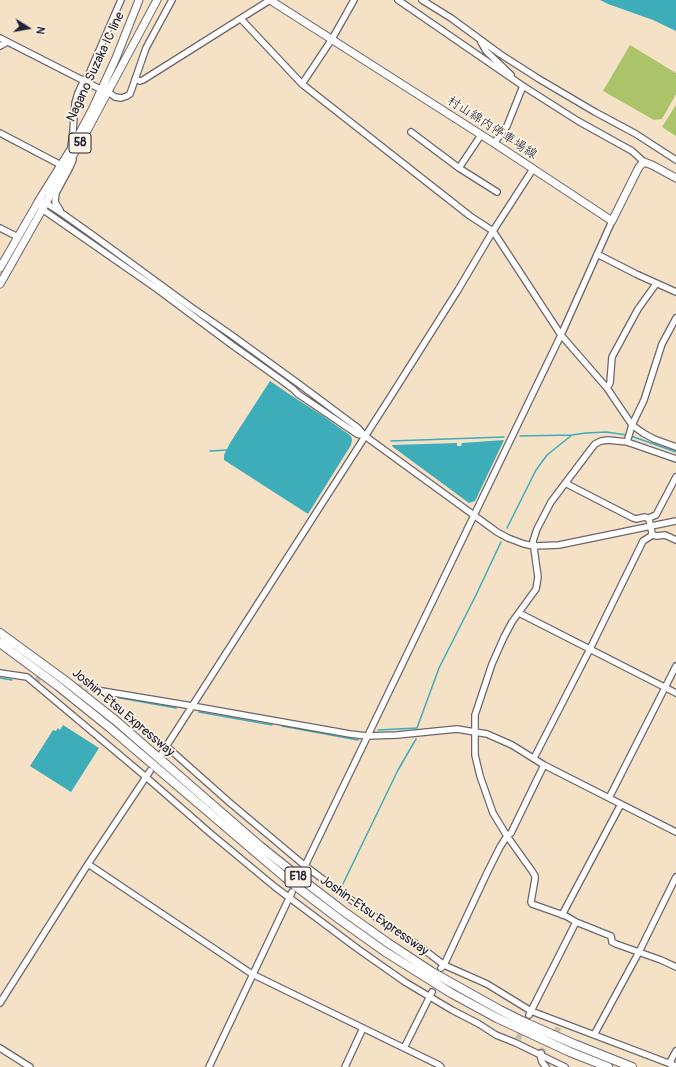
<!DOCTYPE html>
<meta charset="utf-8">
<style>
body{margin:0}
#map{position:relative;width:676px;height:1067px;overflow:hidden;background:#f5e1c6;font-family:Pangolin,sans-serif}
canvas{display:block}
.north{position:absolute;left:8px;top:8px;width:40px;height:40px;-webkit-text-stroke:3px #fcf5e5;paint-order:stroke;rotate:101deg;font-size:11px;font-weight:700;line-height:16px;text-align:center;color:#22223b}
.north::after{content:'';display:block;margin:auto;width:14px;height:18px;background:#22223b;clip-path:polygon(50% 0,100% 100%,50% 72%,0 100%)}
</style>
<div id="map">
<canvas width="676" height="1067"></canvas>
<div class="north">N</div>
</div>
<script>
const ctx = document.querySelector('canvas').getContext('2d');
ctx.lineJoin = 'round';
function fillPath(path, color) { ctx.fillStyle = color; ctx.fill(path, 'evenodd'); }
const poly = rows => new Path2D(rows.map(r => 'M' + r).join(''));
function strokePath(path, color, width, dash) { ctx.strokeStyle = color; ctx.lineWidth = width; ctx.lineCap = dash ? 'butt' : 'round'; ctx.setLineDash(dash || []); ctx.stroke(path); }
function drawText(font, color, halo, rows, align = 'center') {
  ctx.font = font + ' Pangolin,"Klee One",sans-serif'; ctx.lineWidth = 3.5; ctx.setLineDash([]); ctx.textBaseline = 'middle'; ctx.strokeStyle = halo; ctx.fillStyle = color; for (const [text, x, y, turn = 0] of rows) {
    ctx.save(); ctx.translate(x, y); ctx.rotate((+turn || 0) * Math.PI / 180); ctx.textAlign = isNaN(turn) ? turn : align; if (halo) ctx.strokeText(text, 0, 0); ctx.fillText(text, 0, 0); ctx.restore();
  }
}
fillPath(poly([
 [630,45,676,73,676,94,662,119,654,120,603,91],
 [676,105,676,136,662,127]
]), '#abc46a');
fillPath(poly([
 [600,0,676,0,676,31,653,20,608,4],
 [270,381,295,398,323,416,351,436,352,440,351,445,308,514,224,460,224,455,230,443],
 [504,440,475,501,469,503,393,447,392,445,457,443,457,446,461,446,462,443],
 [63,725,99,748,71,792,30,766,53,730,56,731,58,728,60,730]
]), '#3dadb9');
strokePath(poly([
 [520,436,572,435,586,433,606,432,627,435],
 [631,436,676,452],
 [391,441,504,437],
 [210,451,228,450],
 [507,528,536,470,547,455,572,435],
 [0,678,12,680],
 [98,694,176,708],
 [199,712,272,725],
 [282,726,358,740],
 [378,730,417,728,439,668,476,595,501,542],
 [341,888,398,770,416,739]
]), '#3dadb9', 1.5);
strokePath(poly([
 [27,677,96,690],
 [518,1039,529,1015],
 [541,1053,560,1026]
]), '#cbbbaa', 5.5, [5.5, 3]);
const minor = poly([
 [398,0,523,86,578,121,632,151,644,162],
 [422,0,451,18,500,54,539,79,595,112,636,134,676,160],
 [241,19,302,84,470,216,493,231,561,335,607,388,632,425,644,400,662,344,676,318],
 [0,38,102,90],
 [481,42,486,51,511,75],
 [0,46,7,42],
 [135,79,140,81,143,80,270,0],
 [302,84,332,39,354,0],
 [108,92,115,97,121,98,127,96,130,94,146,48,172,0],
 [411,132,459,168,481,135],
 [0,133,61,165],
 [494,143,507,126,523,86],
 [71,147,73,131,75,103,78,93,84,80,88,76,121,0],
 [459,168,497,192],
 [38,201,46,203,63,214,94,236,191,307,230,334,299,384,358,428,365,436,357,434,298,394,293,389,281,380,232,345,157,289,42,209,38,201],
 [60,210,55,202,56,193,70,167,73,160],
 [0,228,18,237],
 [597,254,636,274,676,292],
 [607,388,610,383,612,357,638,309,656,284],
 [365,436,497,532,508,538,524,544,534,546,559,545,676,521],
 [627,442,632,425,643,433,654,439,676,447],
 [676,459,627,442,608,440,601,441,595,444,591,449,551,502,537,529,533,541,538,577,536,589,512,622,504,637,492,664,475,715,475,755,480,776,493,813,507,836,532,871,535,876,535,879,531,902,532,904,566,916,576,922,611,936,612,942,616,944,661,960,676,967],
 [565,483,633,518,636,519,645,517,649,519],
 [652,535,657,536,665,535,676,540],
 [519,613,676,693],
 [0,673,27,677,146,777,210,833,275,887,358,949,405,982,452,1010,479,1024,496,1035,516,1043,565,1067],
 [96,690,192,706,350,734,367,736,397,735,457,729,487,734,512,745,544,765,676,832],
 [166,746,229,802,304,865,341,893,387,925,418,945,444,965,487,984,531,1011,676,1066],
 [162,753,391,396,458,290,493,231,533,169],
 [534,758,590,649,643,541,651,536,652,533,649,519,651,517,656,515,676,477],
 [609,798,676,666],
 [88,864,252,974,439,1065,441,1067],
 [302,872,561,335,612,221],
 [562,915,621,804],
 [441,968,444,965,487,873,500,847,507,836,511,833,544,765],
 [0,1003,88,864,150,771],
 [529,1015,531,1011,576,922],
 [594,1035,639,952,676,877],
 [0,1048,30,1067],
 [404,1048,432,992],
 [541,1053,540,1055,542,1062,546,1067],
 [671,1065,671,1060,676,1051],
 [209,1067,292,892],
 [345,1067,363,1028]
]);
const major = poly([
 [270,0,494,143,612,221,639,167,644,162,652,165,676,178],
 [0,268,41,197,71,149,92,110,116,58,139,0],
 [0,284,89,127,157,0]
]);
const highway = poly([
 [0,633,63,679,115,720,260,846,300,878,343,911,388,943,432,972,500,1010,524,1022,574,1044,632,1067],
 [0,643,58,686,109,727,254,851,293,884,339,919,384,951,451,993,497,1018,570,1052,608,1067]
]);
strokePath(minor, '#6c656c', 8);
strokePath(major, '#6c656c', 9);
strokePath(highway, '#6c656c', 10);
strokePath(minor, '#fff', 5.5);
strokePath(major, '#fff', 7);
strokePath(highway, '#fff', 8);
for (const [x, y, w] of [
 [80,143,22],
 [298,877,26]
]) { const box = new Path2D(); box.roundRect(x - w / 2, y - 10, w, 20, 3); ctx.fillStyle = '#fcf5e5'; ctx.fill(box); strokePath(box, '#22223b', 1); }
drawText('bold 12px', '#22223b', null, [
 ["58",80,143],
 ["E18",298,877]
]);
drawText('13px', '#22223b', '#fcf5e5', [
 ["Nagano Suzaka IC line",96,67,-65],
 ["村山綿内停車場線",492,128,33],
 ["Joshin-Etsu Expressway",123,713,40],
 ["Joshin-Etsu Expressway",374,916,35]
]);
</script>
